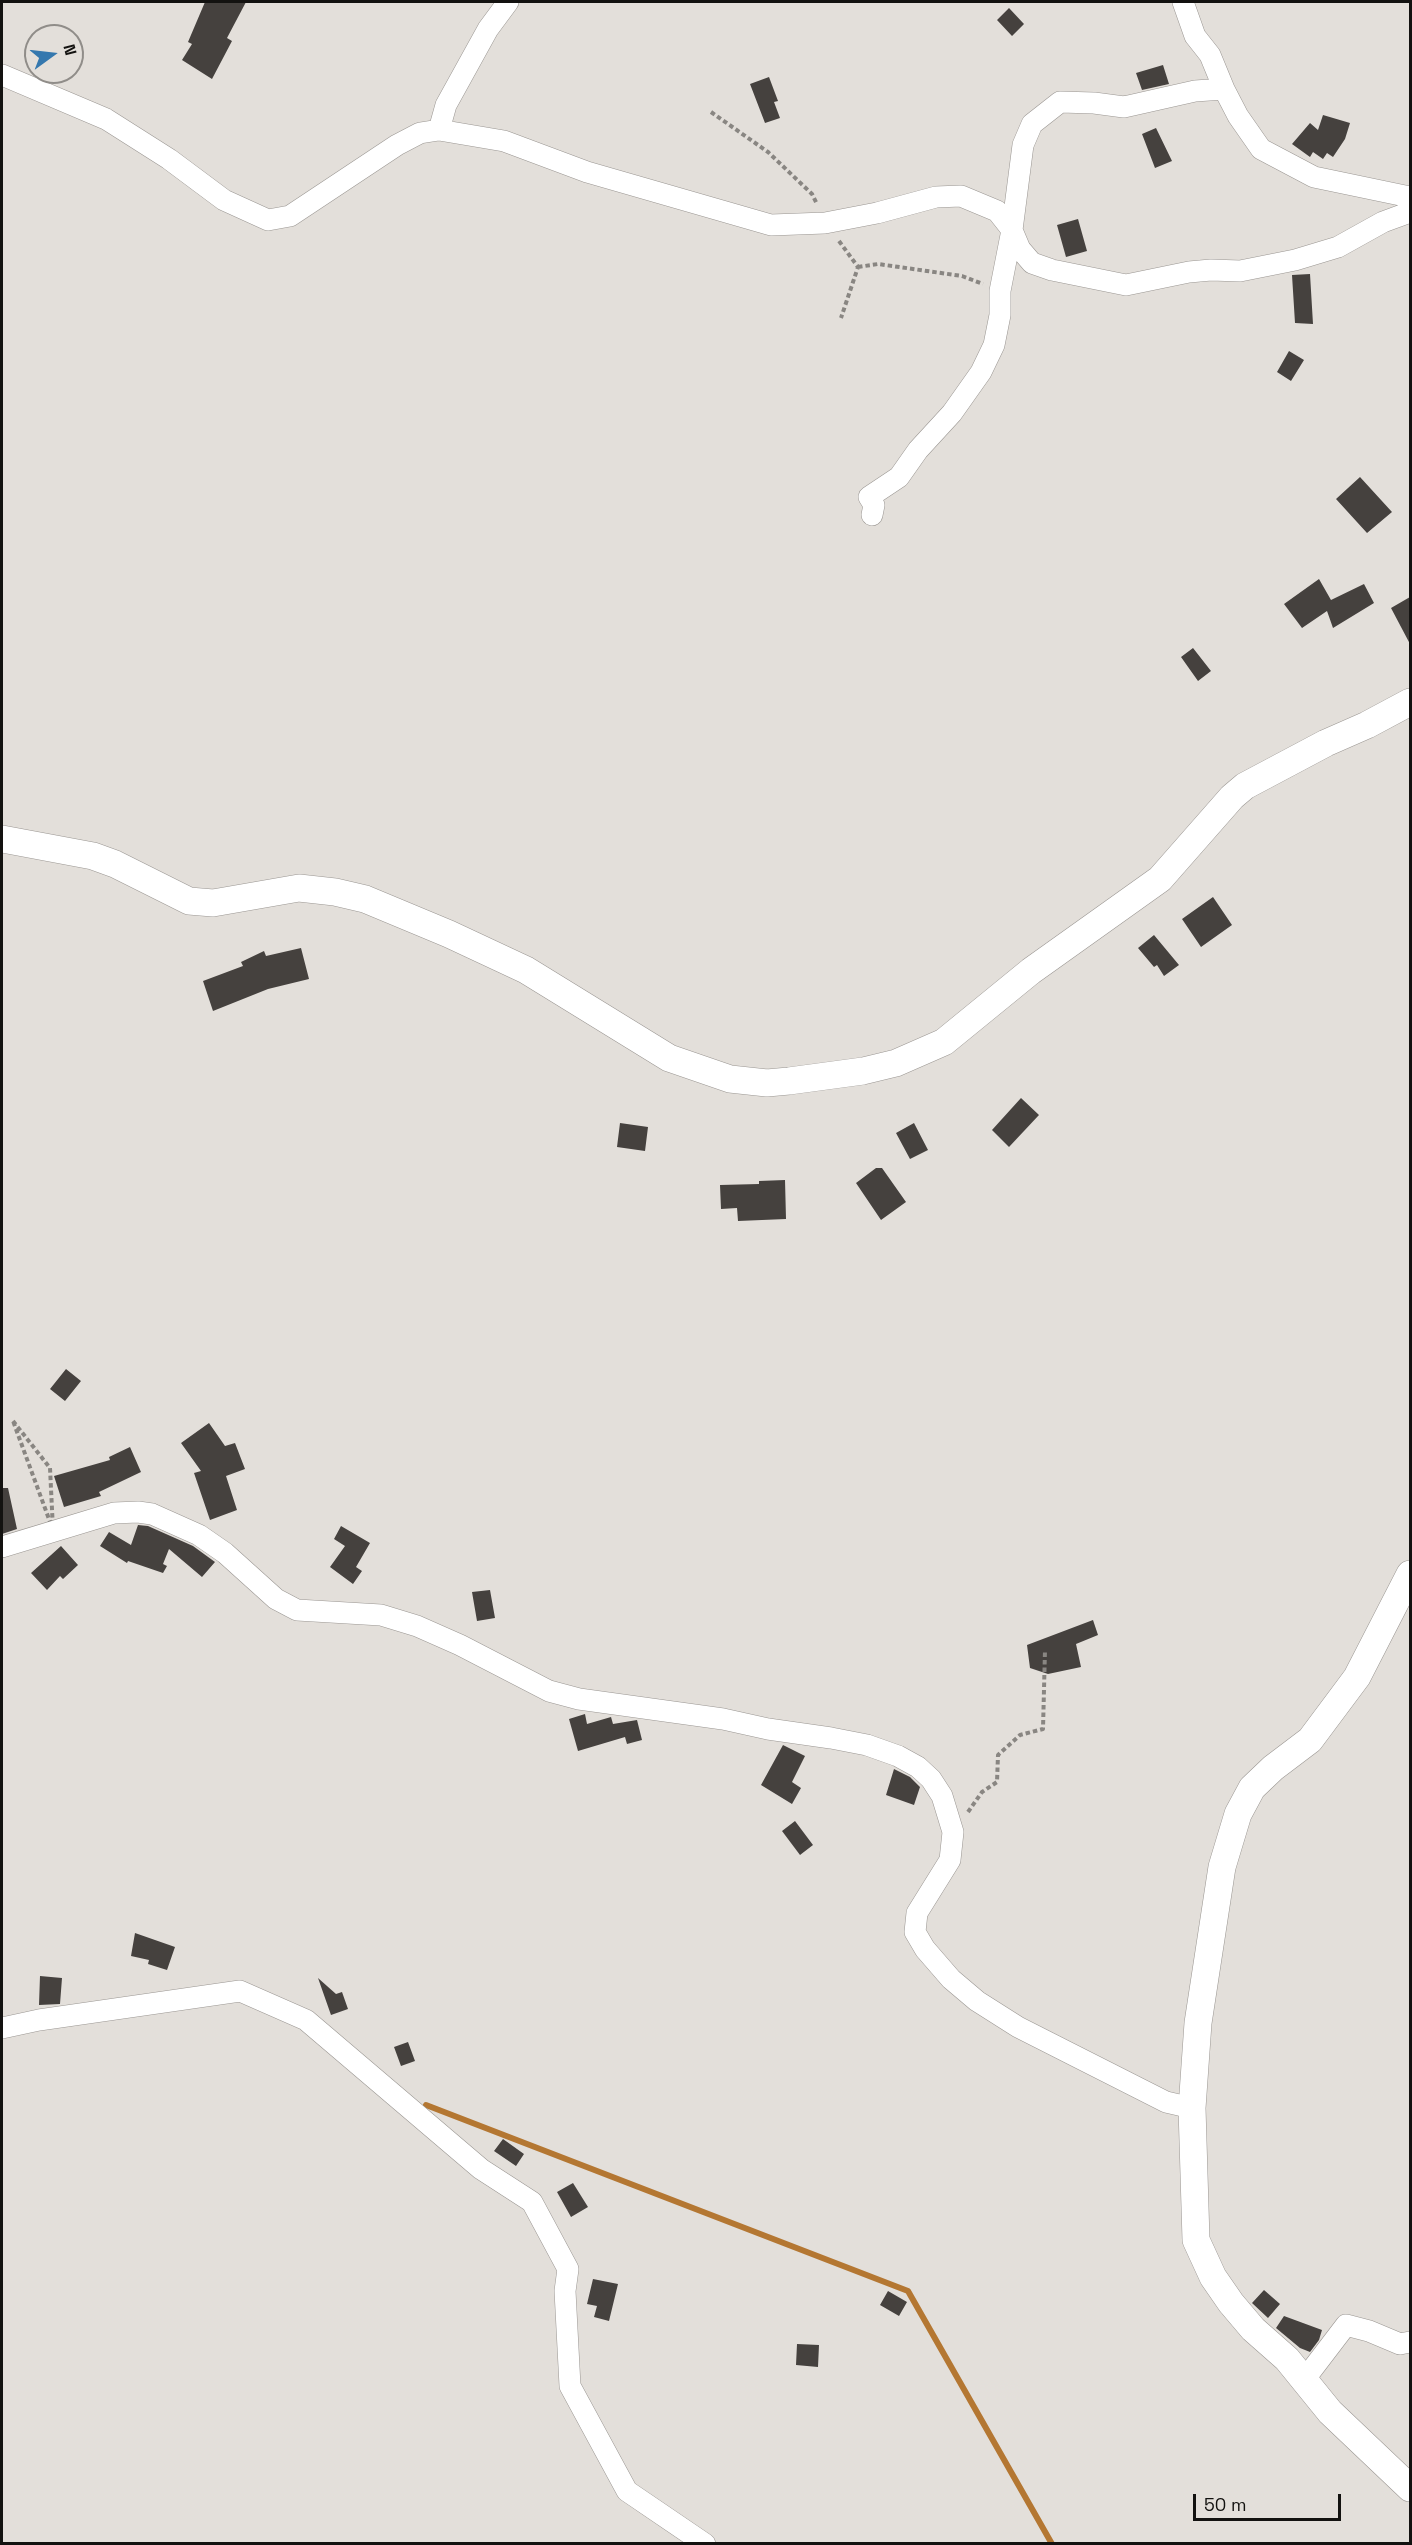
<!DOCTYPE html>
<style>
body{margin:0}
#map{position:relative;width:1412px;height:2545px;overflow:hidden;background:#e3dfda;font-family:"Space Grotesk",sans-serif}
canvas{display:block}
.frame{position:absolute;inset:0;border:3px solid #131210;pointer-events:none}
.north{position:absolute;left:24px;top:24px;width:60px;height:60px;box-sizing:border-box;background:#e3dfda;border:2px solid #908d89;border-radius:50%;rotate:75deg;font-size:16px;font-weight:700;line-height:24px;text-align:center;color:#131210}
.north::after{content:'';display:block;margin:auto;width:21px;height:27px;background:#3578ae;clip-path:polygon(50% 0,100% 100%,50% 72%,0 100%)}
.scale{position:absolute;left:1193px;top:2494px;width:148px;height:27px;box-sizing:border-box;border:3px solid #131210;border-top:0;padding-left:8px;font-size:18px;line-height:21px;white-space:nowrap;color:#131210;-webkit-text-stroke:4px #e3dfda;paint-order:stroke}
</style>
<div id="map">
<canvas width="1412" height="2545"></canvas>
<div class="frame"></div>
<div class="north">N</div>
<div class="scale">50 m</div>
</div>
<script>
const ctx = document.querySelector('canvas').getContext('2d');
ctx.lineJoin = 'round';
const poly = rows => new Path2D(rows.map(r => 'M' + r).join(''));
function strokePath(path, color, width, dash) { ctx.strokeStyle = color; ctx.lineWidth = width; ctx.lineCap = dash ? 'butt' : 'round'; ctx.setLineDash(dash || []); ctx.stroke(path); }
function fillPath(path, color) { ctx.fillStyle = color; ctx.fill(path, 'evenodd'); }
strokePath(poly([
 [426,2105,908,2291,1052,2544]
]), '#b47732', 6);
fillPath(poly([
 [205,2,246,2,227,38,232,41,212,79,182,60,192,44,188,42],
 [1009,8,1024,24,1012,36,997,20],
 [1163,65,1169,84,1142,90,1136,73],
 [769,77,778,101,774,102,780,118,765,123,750,84],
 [1323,115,1350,123,1345,139,1333,157,1327,153,1323,159,1313,152,1310,157,1292,144,1310,123,1318,130],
 [1156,128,1172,161,1155,168,1142,134],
 [1078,219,1087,251,1066,257,1057,225],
 [1310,274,1313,324,1295,323,1292,275],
 [1289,351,1304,360,1291,381,1277,372],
 [1360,477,1392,512,1367,533,1336,499],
 [1319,579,1331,600,1364,584,1374,603,1333,628,1327,611,1302,628,1284,604],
 [1410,597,1410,644,1391,608],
 [1193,648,1211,671,1198,681,1181,657],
 [1213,897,1232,925,1201,947,1182,919],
 [1154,935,1179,965,1164,976,1157,965,1154,967,1138,948],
 [301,948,309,979,268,989,213,1011,203,981,243,966,241,962,264,951,266,956],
 [1021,1098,1039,1115,1009,1147,992,1130],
 [620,1123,648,1127,645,1151,617,1147],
 [914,1123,928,1150,910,1159,896,1133],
 [876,1168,882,1168,906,1202,881,1220,856,1183],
 [785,1180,786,1219,738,1221,737,1208,721,1209,720,1185,759,1184,759,1181],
 [66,1369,81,1381,65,1401,50,1389],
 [209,1423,225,1446,235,1443,245,1469,226,1476,237,1510,210,1520,194,1473,201,1471,181,1443],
 [130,1447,141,1472,99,1492,101,1496,64,1507,54,1476,110,1460,109,1457],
 [2,1488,8,1488,17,1529,2,1534],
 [138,1525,148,1526,193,1546,215,1562,202,1577,169,1549,163,1564,167,1566,163,1573,128,1561,127,1563,100,1546,109,1532,131,1545],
 [341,1526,370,1543,356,1567,362,1571,353,1584,330,1567,345,1546,334,1539],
 [61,1546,78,1565,63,1579,60,1576,47,1590,31,1573],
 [490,1590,495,1618,477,1621,472,1592],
 [1093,1620,1098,1635,1076,1644,1081,1667,1048,1674,1030,1668,1027,1645],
 [585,1714,587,1724,611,1717,613,1724,637,1720,642,1740,627,1744,625,1737,578,1751,569,1719],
 [783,1745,805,1756,792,1782,801,1788,792,1804,761,1785],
 [894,1769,910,1777,920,1787,914,1805,886,1795],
 [795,1821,813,1845,800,1855,782,1831],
 [135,1933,175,1947,167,1970,148,1964,149,1960,131,1956],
 [40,1976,62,1978,60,2004,39,2005],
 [318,1978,336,1994,342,1992,348,2009,331,2015],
 [408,2042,415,2061,401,2066,394,2047],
 [503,2139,524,2154,516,2166,494,2151],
 [573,2183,588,2207,571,2217,557,2192],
 [593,2279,618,2284,609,2321,594,2317,597,2306,587,2304],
 [1264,2290,1280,2304,1268,2318,1252,2303],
 [888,2291,907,2302,899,2316,880,2305],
 [1284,2316,1322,2330,1319,2340,1310,2352,1300,2348,1276,2328],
 [797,2344,819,2345,818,2367,796,2365]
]), '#45413e');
const minor = poly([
 [1183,2,1195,36,1210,55,1224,89],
 [2,75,106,119,169,159,224,200,268,220,290,216,397,145,420,133,439,130,504,141,587,172,771,225,825,223,877,213,936,197,961,196,997,211,1012,230,1020,249,1032,263,1052,270,1126,285,1189,272,1211,270,1240,271,1295,260,1338,247,1383,222,1410,212],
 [439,130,446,105,488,29,508,2],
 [872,515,874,505,869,497,899,477,918,450,952,413,981,372,994,345,1000,315,1000,291,1012,230,1023,145,1032,124,1060,102,1094,103,1124,107,1195,91,1224,89,1238,116,1261,149,1314,177,1410,197],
 [2,1547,114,1513,138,1512,152,1514,199,1535,225,1553,276,1599,297,1610,381,1615,417,1626,460,1645,549,1691,579,1699,723,1719,768,1729,831,1738,867,1745,898,1756,918,1767,931,1779,942,1796,953,1832,950,1860,917,1913,915,1932,925,1949,951,1979,977,2001,1018,2027,1166,2102,1192,2108],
 [2,2028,39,2020,240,1991,306,2020,481,2169,532,2202,568,2269,565,2291,570,2386,627,2491,705,2544],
 [1304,2380,1346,2325,1369,2331,1400,2344,1410,2342]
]);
const major = poly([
 [2,839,93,856,115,864,189,901,213,903,299,888,335,892,365,899,449,934,526,970,669,1058,730,1079,767,1083,789,1081,863,1071,896,1063,944,1042,1031,971,1160,879,1232,797,1245,786,1326,743,1367,725,1410,702],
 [1410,1574,1357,1677,1310,1740,1273,1768,1252,1788,1238,1814,1222,1867,1198,2023,1192,2108,1196,2240,1213,2277,1231,2303,1253,2329,1287,2359,1330,2412,1410,2488]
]);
strokePath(minor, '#9a9692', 22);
strokePath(major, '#9a9692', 28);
strokePath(poly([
 [711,112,768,152,812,194,817,204],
 [839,241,858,267,841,318],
 [858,267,878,264,962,276,983,284],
 [13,1421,50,1468,53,1530,13,1421],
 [968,1812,982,1792,997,1782,998,1755,1020,1735,1043,1729,1045,1650]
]), '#898682', 4, [4.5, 3]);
strokePath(minor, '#fff', 21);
strokePath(major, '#fff', 27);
</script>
